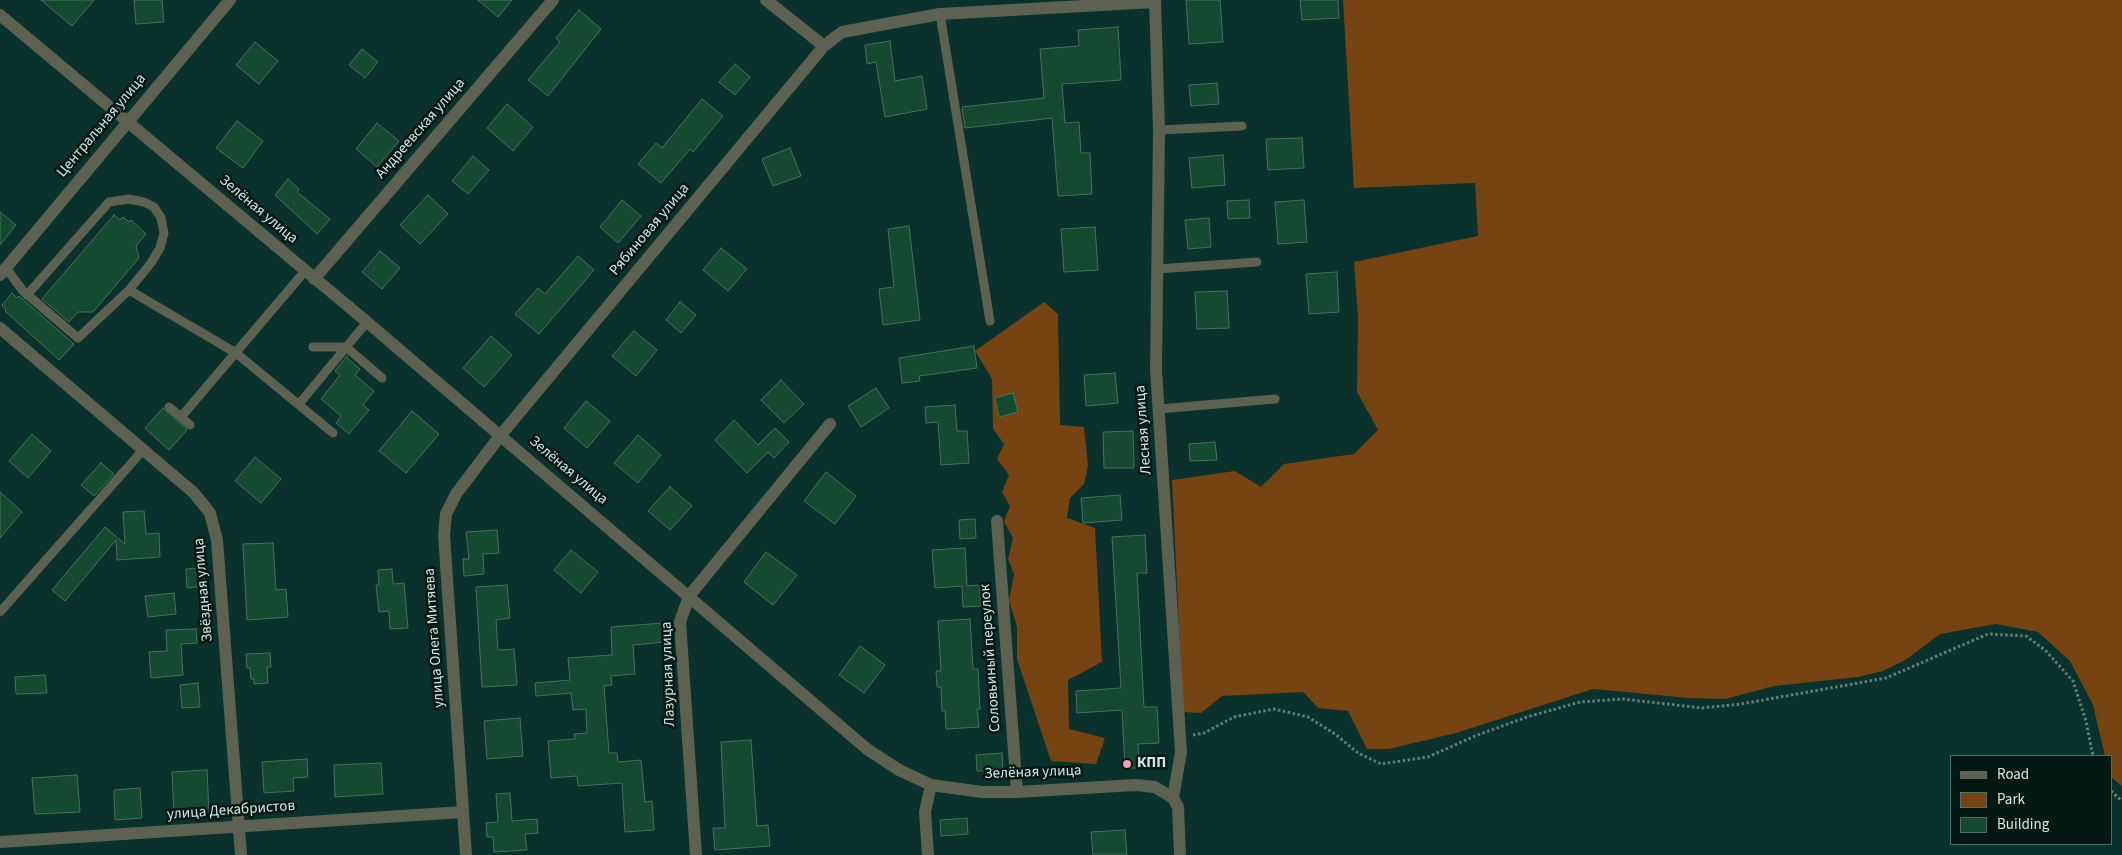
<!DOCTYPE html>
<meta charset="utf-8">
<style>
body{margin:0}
#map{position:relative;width:2122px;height:855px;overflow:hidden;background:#0a312b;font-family:"Source Sans 3",sans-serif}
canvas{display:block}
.legend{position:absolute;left:1950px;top:755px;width:162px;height:90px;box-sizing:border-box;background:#031713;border:1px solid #556b67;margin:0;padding:6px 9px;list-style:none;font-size:15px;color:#d0eae4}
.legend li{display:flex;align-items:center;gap:10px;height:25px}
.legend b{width:25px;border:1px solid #556b67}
</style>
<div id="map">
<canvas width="2122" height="855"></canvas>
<ul class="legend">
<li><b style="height:6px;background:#5c6151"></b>Road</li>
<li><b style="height:14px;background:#754412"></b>Park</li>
<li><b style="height:14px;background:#144932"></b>Building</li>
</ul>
</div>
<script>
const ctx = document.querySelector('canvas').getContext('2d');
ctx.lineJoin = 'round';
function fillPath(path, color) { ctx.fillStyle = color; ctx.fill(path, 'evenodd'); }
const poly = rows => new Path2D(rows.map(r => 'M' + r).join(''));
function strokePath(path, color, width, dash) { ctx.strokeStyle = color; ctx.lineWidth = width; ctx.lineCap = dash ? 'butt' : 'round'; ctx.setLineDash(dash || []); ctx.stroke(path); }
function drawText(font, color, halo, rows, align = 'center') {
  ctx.font = font + ' "Source Sans 3",sans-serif'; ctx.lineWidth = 5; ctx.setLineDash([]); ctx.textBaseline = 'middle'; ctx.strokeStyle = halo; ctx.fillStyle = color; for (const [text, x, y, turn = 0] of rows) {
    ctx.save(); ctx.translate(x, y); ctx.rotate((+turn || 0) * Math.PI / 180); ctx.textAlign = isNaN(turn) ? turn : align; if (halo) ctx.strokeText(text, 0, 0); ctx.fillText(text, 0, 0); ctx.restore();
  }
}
fillPath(poly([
 [1343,0,2122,0,2122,786,2111,777,2111,756,2105,756,2093,705,2070,661,2038,632,1996,624,1940,634,1907,659,1883,671,1858,677,1774,686,1725,699,1689,698,1593,689,1456,733,1389,749,1367,749,1348,711,1318,708,1303,692,1222,696,1201,713,1183,712,1172,480,1235,471,1261,487,1284,464,1354,454,1378,430,1357,392,1358,318,1354,262,1478,236,1475,183,1354,188],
 [1044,302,1058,314,1060,425,1084,427,1088,466,1084,484,1070,498,1067,518,1095,528,1102,662,1068,680,1069,729,1105,738,1096,764,1051,761,1017,659,1017,627,1009,601,1014,574,1008,559,1013,538,1004,522,1010,506,1002,492,1009,475,997,459,1004,444,993,429,992,379,975,351]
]), '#754412');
const building = poly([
 [41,0,94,0,72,26,41,0],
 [134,0,162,0,164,22,136,24,134,0],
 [478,0,512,0,498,17,478,0],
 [1186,0,1220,0,1223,42,1189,44,1186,0],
 [1300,0,1338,0,1339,18,1302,20,1300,0],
 [579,10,601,29,548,96,528,80,560,42,556,38,579,10],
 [1118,27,1121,80,1062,84,1065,123,1079,122,1081,153,1090,153,1092,194,1058,196,1052,118,965,128,962,107,1044,98,1040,49,1079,46,1078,30,1118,27],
 [890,41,895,81,922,76,927,109,885,117,876,62,867,64,865,45,890,41],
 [255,42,278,61,259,84,236,65,255,42],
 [362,49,378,62,365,78,349,65,362,49],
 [735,64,750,77,735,95,719,82,735,64],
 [1217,83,1219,104,1191,106,1189,85,1217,83],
 [702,99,723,116,693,152,690,149,661,183,638,164,656,143,662,148,702,99],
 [507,104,533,127,513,151,487,128,507,104],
 [237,121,263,141,243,168,216,148,237,121],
 [377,123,399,141,377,167,356,149,377,123],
 [1302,138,1304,168,1268,170,1266,139,1302,138],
 [790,148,801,176,773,186,762,159,790,148],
 [1223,155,1225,185,1192,188,1189,158,1223,155],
 [473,156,489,170,468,194,452,181,473,156],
 [288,179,299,189,297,192,330,219,317,234,275,195,288,179],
 [428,195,448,214,420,244,400,225,428,195],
 [622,200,641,216,618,243,600,227,622,200],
 [1249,200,1250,218,1228,219,1227,201,1249,200],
 [1304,200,1307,242,1278,244,1275,202,1304,200],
 [0,212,16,225,0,245,0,212],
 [114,215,120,220,123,217,129,222,131,220,146,234,136,246,139,258,93,312,78,312,69,322,42,299,114,215],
 [1209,218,1211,247,1188,249,1185,220,1209,218],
 [909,226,920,320,883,325,879,289,894,287,888,229,909,226],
 [1095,227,1098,270,1064,272,1061,229,1095,227],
 [721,248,747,269,728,291,703,270,721,248],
 [380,251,400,268,382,289,362,272,380,251],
 [578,256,594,270,539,334,515,314,538,288,545,294,578,256],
 [1337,272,1339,312,1309,314,1306,274,1337,272],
 [1227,291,1229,328,1197,329,1195,292,1227,291],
 [12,293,17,298,19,296,74,344,59,360,5,311,6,310,2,305,12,293],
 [680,302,696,315,681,333,666,320,680,302],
 [634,331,657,350,636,376,612,356,634,331],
 [491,336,512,355,484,387,463,368,491,336],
 [974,346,977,368,919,376,920,381,902,383,899,358,974,346],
 [347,356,347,358,360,369,355,375,374,391,363,405,369,410,349,434,336,423,341,416,321,399,340,375,335,371,347,356],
 [1115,373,1118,403,1086,406,1084,375,1115,373],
 [781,380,804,404,784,423,761,400,781,380],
 [876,388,889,408,861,427,848,406,876,388],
 [1013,393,1018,412,999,417,995,398,1013,393],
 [586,401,610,421,587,448,564,428,586,401],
 [955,405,957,431,967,431,969,463,941,465,938,422,926,423,925,407,955,405],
 [163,408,187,430,169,450,145,428,163,408],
 [412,411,439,434,406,473,379,451,412,411],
 [734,420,758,445,775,428,789,442,774,458,768,452,747,473,715,440,734,420],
 [1133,431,1134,468,1104,468,1103,432,1133,431],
 [32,434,51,451,28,478,9,461,32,434],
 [638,435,661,455,638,483,614,463,638,435],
 [1215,442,1217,460,1190,461,1189,444,1215,442],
 [255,457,281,479,261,503,235,481,255,457],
 [101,463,114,474,94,496,81,485,101,463],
 [826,472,856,496,835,524,804,501,826,472],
 [670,487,692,506,670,530,648,511,670,487],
 [0,492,22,512,0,538,0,492],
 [1120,495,1122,520,1083,523,1081,498,1120,495],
 [144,511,146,534,159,533,160,557,117,560,116,540,65,601,52,590,105,527,125,544,123,512,144,511],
 [975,519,976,538,960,539,959,520,975,519],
 [497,530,499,553,483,554,484,574,464,576,463,559,469,559,466,532,497,530],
 [1145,535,1147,573,1137,573,1144,707,1157,707,1159,743,1138,744,1139,768,1125,768,1122,710,1077,713,1076,691,1121,688,1112,537,1145,535],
 [273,543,276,590,286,589,288,617,247,620,243,544,273,543],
 [965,548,967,586,979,585,981,606,963,607,962,586,935,588,932,550,965,548],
 [571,550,598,572,581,593,554,570,571,550],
 [766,552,797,575,773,605,744,582,766,552],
 [204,568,205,586,187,588,186,569,204,568],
 [392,569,393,584,404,583,408,628,390,629,389,611,379,612,376,585,379,585,378,570,392,569],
 [507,585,510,618,496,620,498,650,514,649,517,685,482,687,476,587,507,585],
 [174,593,176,614,148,617,145,596,174,593],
 [970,619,973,669,978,669,980,709,977,709,979,727,946,729,945,711,942,711,941,687,937,687,936,671,941,671,938,621,970,619],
 [663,623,665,642,633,645,635,674,611,676,612,685,604,686,609,753,617,753,618,762,641,760,645,802,652,801,654,830,625,832,622,783,578,786,577,776,551,778,548,741,575,739,574,734,587,733,586,709,573,710,571,693,536,696,535,683,570,680,568,658,612,655,611,627,663,623],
 [196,629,197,643,181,644,183,675,151,678,149,652,167,651,166,630,196,629],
 [860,646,885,665,864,693,839,675,860,646],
 [270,653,271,667,267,667,268,683,254,684,254,679,251,679,250,668,247,668,246,654,270,653],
 [45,675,47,693,16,694,15,677,45,675],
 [198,683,200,707,182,708,180,685,198,683],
 [520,718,523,756,487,759,484,721,520,718],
 [751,740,757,826,768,825,770,846,715,850,713,828,725,828,721,742,751,740],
 [1002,753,1003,770,977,771,976,755,1002,753],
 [307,759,308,777,293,778,294,791,264,793,262,762,307,759],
 [381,763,383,794,335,797,334,765,381,763],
 [207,770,209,813,174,815,172,772,207,770],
 [77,775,80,812,35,814,32,778,77,775],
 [140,788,142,818,115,820,114,790,140,788],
 [510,793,512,821,537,819,538,833,525,834,527,850,494,852,493,837,487,837,486,823,498,822,496,794,510,793],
 [967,818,968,834,941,836,940,820,967,818],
 [1125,830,1127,855,1093,855,1091,832,1125,830]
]);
fillPath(building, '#144932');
strokePath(building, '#49715c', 1);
strokePath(poly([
 [1193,735,1204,733,1234,717,1274,709,1308,717,1335,734,1358,753,1381,764,1428,757,1475,736,1527,717,1580,702,1623,699,1702,708,1741,704,1886,678,1988,634,2026,636,2046,651,2073,681,2086,721,2093,756],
 [2111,791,2122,801]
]), '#5e807a', 3, [2.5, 2.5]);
strokePath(poly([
 [940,14,990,321],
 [1159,130,1242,126],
 [6,268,23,291,78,338,129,290,151,263,160,248,164,233,161,218,154,207,144,202,129,199,109,202,27,295],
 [1157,269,1257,262],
 [129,290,236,353,333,433],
 [313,347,346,347,382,378],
 [299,404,367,322],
 [169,407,190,425],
 [1159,409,1275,399],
 [181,417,305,271],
 [0,612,143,450]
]), '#5c6151', 9);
strokePath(poly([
 [766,0,824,46],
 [1155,0,1159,130,1156,370,1181,752,1173,798],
 [0,275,230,0],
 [314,279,553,0],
 [0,328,194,493,210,513,217,540,241,855],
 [997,521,1017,792],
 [0,842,463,812],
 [466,855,444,535,446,514,456,494,500,436,824,46,842,32,940,14,1155,2],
 [696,855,680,622,689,596,830,424],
 [928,855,925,812,931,785]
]), '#5c6151', 12);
strokePath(poly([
 [0,15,367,322,867,749,899,770,931,785,982,792,1017,792,1135,785,1155,787,1173,798,1178,807,1180,855]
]), '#5c6151', 12);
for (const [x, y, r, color] of [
 [1127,764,5,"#f19ab4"]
]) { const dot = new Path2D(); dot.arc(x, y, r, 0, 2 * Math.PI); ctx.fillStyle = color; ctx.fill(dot); strokePath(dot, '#031713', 2); }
drawText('15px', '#d0eae4', '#031713', [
 ["Центральная улица",102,126,-50],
 ["Андреевская улица",421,129,-49],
 ["Зелёная улица",258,210,40],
 ["Рябиновая улица",650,230,-50],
 ["Лесная улица",1144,430,-94],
 ["Зелёная улица",568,471,40],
 ["Звёздная улица",204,590,-95],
 ["улица Олега Митяева",435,638,-94],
 ["Соловьиный переулок",991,658,-94],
 ["Лазурная улица",669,674,-92],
 ["Зелёная улица",1033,773,-2],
 ["улица Декабристов",231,811,-4]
]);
drawText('bold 15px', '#d0eae4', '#031713', [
 ["КПП",1137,764]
], 'left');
</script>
